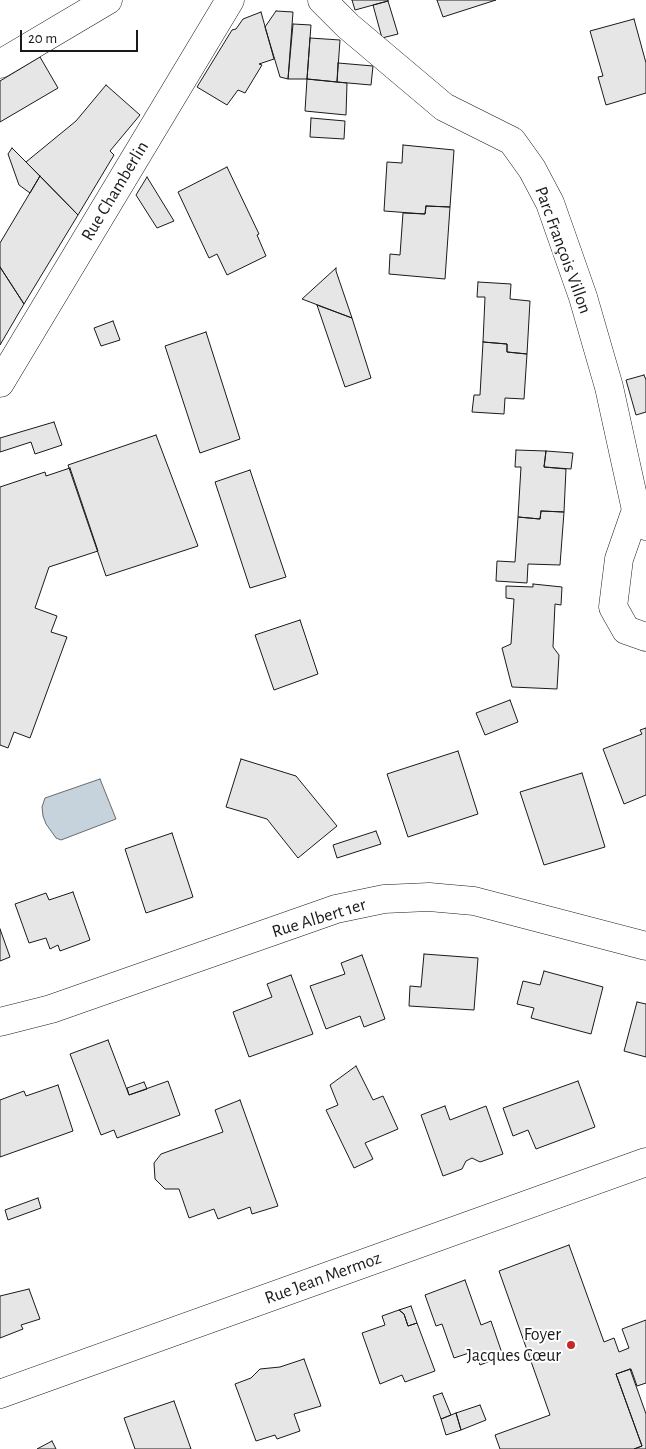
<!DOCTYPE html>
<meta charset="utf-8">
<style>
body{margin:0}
#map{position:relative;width:646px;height:1449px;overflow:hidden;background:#fff;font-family:"Alegreya Sans",sans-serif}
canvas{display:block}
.scale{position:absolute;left:20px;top:30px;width:118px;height:22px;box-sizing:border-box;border:2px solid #1a1a1a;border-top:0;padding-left:6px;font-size:15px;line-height:18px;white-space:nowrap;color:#1a1a1a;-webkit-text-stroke:4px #fff;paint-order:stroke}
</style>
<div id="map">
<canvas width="646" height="1449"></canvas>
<div class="scale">20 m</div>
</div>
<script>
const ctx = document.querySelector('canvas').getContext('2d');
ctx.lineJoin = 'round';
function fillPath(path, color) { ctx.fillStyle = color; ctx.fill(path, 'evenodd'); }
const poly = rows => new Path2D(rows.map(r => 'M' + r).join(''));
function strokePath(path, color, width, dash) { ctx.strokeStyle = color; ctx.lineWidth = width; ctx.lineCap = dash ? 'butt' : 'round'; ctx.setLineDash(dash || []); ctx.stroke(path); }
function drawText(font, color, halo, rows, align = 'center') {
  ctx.font = font + ' "Alegreya Sans",sans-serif'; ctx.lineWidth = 4; ctx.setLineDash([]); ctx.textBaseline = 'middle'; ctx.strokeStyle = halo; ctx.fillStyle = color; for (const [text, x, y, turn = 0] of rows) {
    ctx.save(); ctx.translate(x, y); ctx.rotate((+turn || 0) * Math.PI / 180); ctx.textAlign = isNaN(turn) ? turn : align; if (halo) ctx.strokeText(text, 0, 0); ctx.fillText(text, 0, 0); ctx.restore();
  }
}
const water = poly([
 [100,779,116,819,61,840,56,838,46,824,43,816,42,807,45,798,100,779]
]);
fillPath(water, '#c6d2dc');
strokePath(water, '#6a6a6a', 1);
const building = poly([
 [352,0,388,0,388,1,355,10,352,0],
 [437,0,496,0,443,17,437,0],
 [388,1,398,34,382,38,373,5,388,1],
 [276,11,293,12,288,79,280,77,265,27,276,11],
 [261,12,274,59,259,64,262,65,245,93,238,90,227,105,197,87,232,30,236,29,243,19,261,12],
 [634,19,646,63,646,93,606,105,598,77,603,76,590,31,634,19],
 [293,24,311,25,307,79,288,79,293,24],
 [310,38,340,40,337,82,307,79,310,38],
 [40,57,58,88,0,122,0,81,40,57],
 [338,63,373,66,371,85,337,82,338,63],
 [307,79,347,83,346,115,305,111,307,79],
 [106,85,140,115,110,151,114,155,78,215,26,162,76,121,106,85],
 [311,118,345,121,344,139,310,137,311,118],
 [403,145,454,150,450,207,426,206,425,214,384,211,387,162,402,163,403,145],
 [12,148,40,176,30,193,19,185,8,154,12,148],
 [227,167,259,234,257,235,266,256,227,275,217,254,209,258,178,192,227,167],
 [40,176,78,215,24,304,0,267,0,243,40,176],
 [147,177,174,221,157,228,136,195,147,177],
 [426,206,450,207,445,279,389,274,390,254,400,255,403,213,425,214,426,206],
 [0,267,24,304,0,345,0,267],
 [336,268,336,271,352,318,302,299,336,268],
 [478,282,511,284,510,299,530,301,527,354,507,352,507,344,483,342,485,297,477,297,478,282],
 [317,305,352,318,371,378,345,387,317,305],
 [113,321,120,340,101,346,94,328,113,321],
 [206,332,240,439,200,453,165,346,206,332],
 [483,342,507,344,507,352,527,354,524,399,505,398,504,414,472,412,474,395,480,395,483,342],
 [644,375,646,380,646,412,636,415,626,380,644,375],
 [54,422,62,445,35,454,31,442,0,452,0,438,54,422],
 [156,435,198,546,106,576,68,465,156,435],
 [516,450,546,451,544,467,566,469,564,512,541,511,540,519,518,517,521,467,515,467,516,450],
 [546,451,573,453,571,469,544,467,546,451],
 [70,468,98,551,49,567,35,608,57,616,51,632,67,637,30,738,14,732,8,748,0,745,0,487,45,472,46,476,70,468],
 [250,470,286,577,250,588,215,482,250,470],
 [541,511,564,512,560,565,528,564,527,583,496,581,497,561,515,562,518,517,540,519,541,511],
 [533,584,562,587,561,605,555,604,553,647,559,655,557,689,512,687,502,648,511,644,514,599,506,598,506,586,533,587,533,584],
 [300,620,318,674,274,690,255,635,300,620],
 [510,700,518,722,485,735,476,713,510,700],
 [646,728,646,795,624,804,603,749,642,734,640,730,646,728],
 [458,751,478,814,408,837,387,774,458,751],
 [241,759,296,776,337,826,298,858,267,819,226,807,241,759],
 [582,773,605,847,544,865,520,792,582,773],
 [376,831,381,844,337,858,333,845,376,831],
 [172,833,193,897,146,913,125,849,172,833],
 [73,892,90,940,60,951,58,945,50,949,46,938,29,943,15,904,46,893,49,900,73,892],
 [0,929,10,957,0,961,0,929],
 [424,954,478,958,474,1010,409,1006,410,986,421,987,424,954],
 [362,955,385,1019,364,1027,360,1016,326,1029,310,986,345,974,341,963,362,955],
 [544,971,603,987,591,1034,531,1018,534,1008,517,1004,523,981,540,985,544,971],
 [291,975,313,1034,249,1057,233,1012,272,997,267,984,291,975],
 [637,1002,646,1004,646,1057,624,1051,637,1002],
 [108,1040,129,1095,168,1081,180,1115,117,1138,114,1130,101,1135,70,1054,108,1040],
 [356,1066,373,1100,383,1096,398,1129,365,1143,373,1159,354,1168,326,1110,338,1105,330,1085,356,1066],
 [578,1081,595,1127,536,1149,528,1130,513,1136,503,1108,578,1081],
 [144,1082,147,1089,129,1095,127,1088,144,1082],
 [58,1085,73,1131,0,1157,0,1100,24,1091,26,1096,58,1085],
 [240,1100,278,1206,252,1214,250,1207,218,1219,214,1209,189,1218,179,1189,165,1189,155,1179,154,1163,161,1154,223,1132,215,1110,240,1100],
 [445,1106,450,1120,486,1106,503,1154,480,1162,472,1158,466,1161,462,1169,443,1176,421,1115,445,1106],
 [38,1198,41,1208,8,1220,5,1210,38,1198],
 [569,1245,604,1342,614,1338,619,1352,629,1348,622,1329,646,1320,646,1383,637,1386,631,1369,616,1374,642,1446,634,1449,500,1449,495,1435,550,1415,499,1271,569,1245],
 [465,1280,481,1325,491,1321,503,1356,480,1365,475,1351,454,1358,442,1324,436,1326,425,1295,465,1280],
 [29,1289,40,1319,21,1325,23,1329,0,1338,0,1296,29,1289],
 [411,1306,417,1323,408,1326,404,1314,399,1310,411,1306],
 [399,1310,404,1314,408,1326,417,1323,435,1371,405,1382,402,1375,380,1384,362,1333,385,1325,382,1316,399,1310],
 [304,1359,321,1406,294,1414,300,1431,277,1439,275,1435,256,1441,235,1384,251,1378,260,1369,280,1367,304,1359],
 [630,1369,646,1414,646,1449,634,1449,642,1446,616,1374,630,1369],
 [442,1393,451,1415,441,1419,433,1396,442,1393],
 [174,1401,191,1449,135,1449,124,1418,174,1401],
 [480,1405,486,1420,461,1430,456,1413,480,1405],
 [456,1413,461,1430,446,1435,441,1419,456,1413],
 [52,1441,56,1449,37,1449,52,1441]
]);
fillPath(building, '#e6e6e6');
strokePath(building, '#1a1a1a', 1);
const minor = poly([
 [322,0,348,26,444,107,512,141,532,169,550,203,583,297,609,387,636,510,646,526],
 [0,64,108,0],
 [0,383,230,0],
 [636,510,619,559,613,607,626,630,646,637],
 [0,1022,51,1009,336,909,384,899,429,897,474,901,646,946],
 [0,1394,646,1162]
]);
strokePath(minor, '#1a1a1a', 29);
strokePath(minor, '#fff', 28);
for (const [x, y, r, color] of [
 [571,1345,5,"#c62828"]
]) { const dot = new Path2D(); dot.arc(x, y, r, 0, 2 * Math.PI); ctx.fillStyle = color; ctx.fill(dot); strokePath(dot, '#fff', 2); }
drawText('18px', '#1a1a1a', '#fff', [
 ["Rue Chamberlin",115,191,-59],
 ["Parc François Villon",563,250,70],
 ["Rue Albert 1er",319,918,-17],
 ["Rue Jean Mermoz",323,1278,-20]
]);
drawText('18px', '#1a1a1a', '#fff', [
 ["Foyer",561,1335],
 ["Jacques Cœur",561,1356]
], 'right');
</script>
